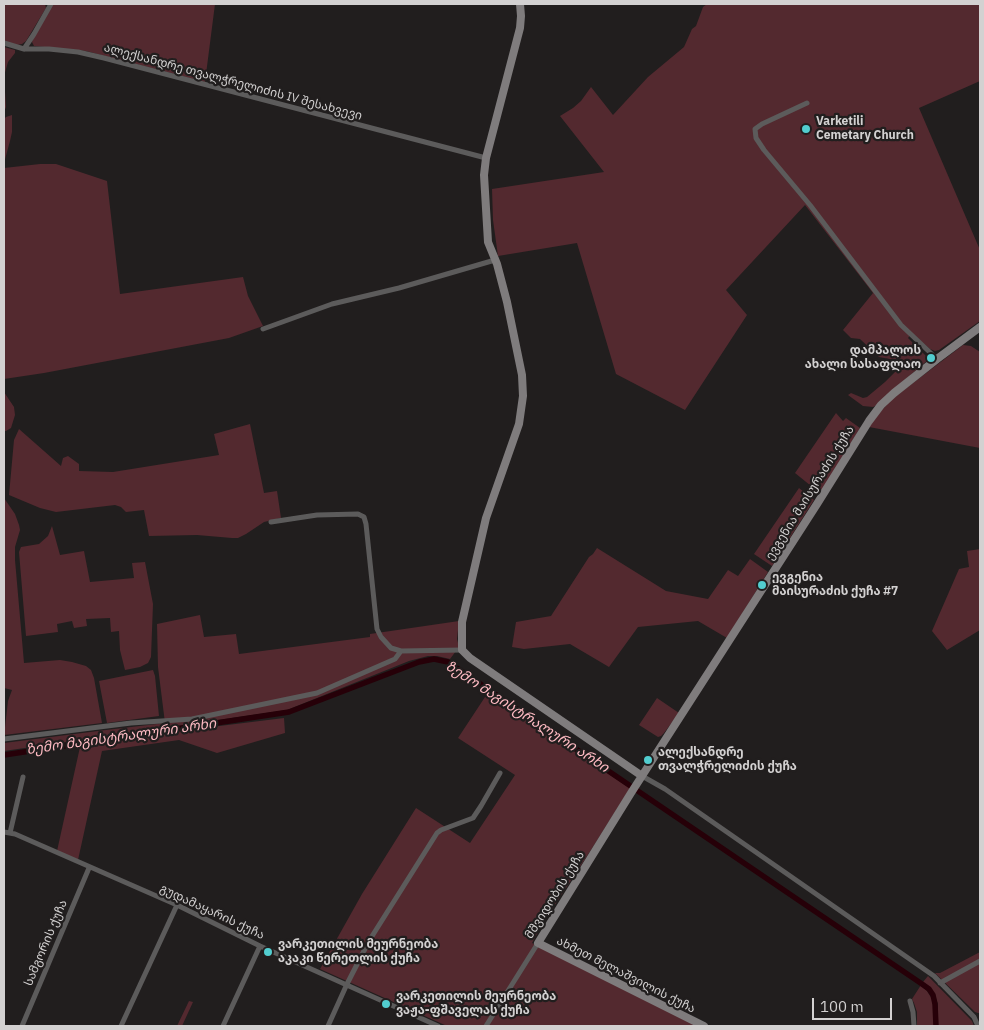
<!DOCTYPE html>
<meta charset="utf-8">
<style>
body{margin:0}
#map{position:relative;width:984px;height:1030px;overflow:hidden;background:#211e1e;font-family:"IBM Plex Sans",sans-serif}
canvas{display:block}
.frame{position:absolute;inset:0;border:5px solid #d3d1d1;pointer-events:none}
.scale{position:absolute;left:812px;top:998px;width:80px;height:22px;box-sizing:border-box;border:2px solid #d3d1d1;border-top:0;padding-left:6px;font-size:15px;line-height:18px;white-space:nowrap;color:#d3d1d1;-webkit-text-stroke:4px #211e1e;paint-order:stroke}
</style>
<div id="map">
<canvas width="984" height="1030"></canvas>
<div class="frame"></div>
<div class="scale">100 m</div>
</div>
<script>
const ctx = document.querySelector('canvas').getContext('2d');
ctx.lineJoin = 'round';
function fillPath(path, color) { ctx.fillStyle = color; ctx.fill(path, 'evenodd'); }
const poly = rows => new Path2D(rows.map(r => 'M' + r).join(''));
function strokePath(path, color, width, dash) { ctx.strokeStyle = color; ctx.lineWidth = width; ctx.lineCap = dash ? 'butt' : 'round'; ctx.setLineDash(dash || []); ctx.stroke(path); }
function drawText(font, color, halo, rows, align = 'center') {
  ctx.font = font + ' "IBM Plex Sans","Noto Sans Georgian",sans-serif'; ctx.lineWidth = 4.5; ctx.setLineDash([]); ctx.textBaseline = 'middle'; ctx.strokeStyle = halo; ctx.fillStyle = color; for (const [text, x, y, turn = 0] of rows) {
    ctx.save(); ctx.translate(x, y); ctx.rotate((+turn || 0) * Math.PI / 180); ctx.textAlign = isNaN(turn) ? turn : align; if (halo) ctx.strokeText(text, 0, 0); ctx.fillText(text, 0, 0); ctx.restore();
  }
}
fillPath(poly([
 [4,4,45,4,46,8,26,41,22,44,17,45,4,42],
 [53,4,215,4,205,82,86,51,34,46,32,42,33,37],
 [707,4,980,4,980,81,919,108,980,250,980,321,939,350,935,351,930,349,912,333,908,338,929,359,893,390,877,405,873,407,863,406,848,395,851,393,863,398,867,397,885,382,900,367,895,360,879,357,860,339,851,338,843,330,873,293,805,205,726,290,747,315,685,410,616,374,577,243,498,256,493,220,492,189,604,172,560,116,573,108,581,101,591,87,613,115,648,77,684,47,692,29,696,26,703,7],
 [4,47,15,50,15,53,8,62,4,76,6,107,4,112],
 [12,115,12,132,10,141,4,163,4,119,6,117],
 [40,164,56,164,107,181,120,294,243,277,248,296,263,326,229,338,44,373,4,379,4,168],
 [963,345,971,346,980,352,980,448,869,427,880,412,892,399],
 [4,392,14,407,15,415,11,428,6,431,4,431],
 [836,413,843,421,846,418,860,428,823,489,819,491,816,490,795,473],
 [250,424,264,493,277,491,281,518,264,522,246,534,238,538,232,538,197,535,149,536,144,510,126,512,121,507,115,505,56,512,40,508,9,495,14,440,19,429,61,466,63,458,68,456,79,464,79,471,113,472,219,455,214,434],
 [799,488,814,500,772,566,754,554],
 [4,498,15,514,19,525,20,530,15,547,15,560,24,663,60,660,72,662,86,666,91,670,94,678,102,723,4,735,4,727,5,727,8,701,12,690,4,688],
 [52,526,60,555,84,551,90,582,134,578,132,563,145,562,153,604,151,657,148,663,140,667,125,670,120,650,119,631,111,632,110,618,86,619,87,626,74,628,72,621,57,624,58,632,26,636,19,552,21,547,39,544,48,536],
 [597,548,666,591,708,599,728,570,738,576,750,559,768,572,727,638,698,621,638,627,609,667,570,644,524,649,512,647,516,622,551,616,589,557,593,554],
 [980,549,980,630,947,650,932,631,959,569,969,567,967,551],
 [200,615,204,637,236,634,239,654,370,637,370,634,459,621,457,639,459,647,450,659,437,656,428,656,409,661,287,710,4,751,4,743,106,730,165,723,158,667,157,624],
 [153,670,155,676,159,716,107,723,99,681],
 [487,694,630,788,591,850,543,923,532,943,698,1026,447,1026,320,969,362,894,416,808,470,843,515,775,458,738],
 [657,698,679,713,664,733,661,736,658,737,639,725],
 [284,718,285,733,217,753,179,740,102,751,78,860,57,851,80,747,179,731],
 [980,952,980,1013,978,1013,975,1012,935,973,940,973],
 [928,976,972,1021,974,1026,917,1026,917,1012,914,1003,912,999,921,985,927,991,932,999,934,1011,938,1011,938,1004,934,993,923,982],
 [189,1001,193,1002,182,1026,177,1026]
]), '#53292f');
strokePath(poly([
 [4,755,289,712,419,662,434,659,448,662,922,984,929,989,933,995,935,1004,936,1026]
]), '#260008', 5.5);
strokePath(poly([
 [4,43,24,49,49,49,78,52,104,58,486,158],
 [24,49,34,34,51,4],
 [807,103,762,124,755,129,756,138,764,150,810,205,901,325,937,359],
 [263,329,332,304,399,288,495,260],
 [271,522,317,515,358,514,364,517,366,524,377,629,381,637,391,648,401,651,462,650],
 [4,739,131,723,192,719,317,693,395,659,401,651],
 [642,776,665,789,934,976,974,1017,978,1026],
 [4,832,15,834,177,905,260,946,438,1026],
 [10,833,23,777],
 [940,983,980,961],
 [910,1001,913,1012,914,1026],
 [22,1026,89,868],
 [121,1026,177,905],
 [223,1026,260,946],
 [328,1026,347,984,369,941,437,833,441,830,473,818,481,806,500,773],
 [486,1026,538,943]
]), '#5c5b5b', 5);
strokePath(poly([
 [520,4,521,16,520,28,486,158,484,175,488,242,497,264,507,302,522,375,523,396,519,424,486,518,462,622,462,650,470,658,642,776],
 [704,1026,538,943,631,793,817,504,869,421,881,405,894,393,937,359,980,327]
]), '#7f7c7d', 8);
for (const [x, y, r, color] of [
 [806,129,5,"#52cdcf"],
 [931,358,5,"#52cdcf"],
 [762,585,5,"#52cdcf"],
 [648,760,5,"#52cdcf"],
 [268,952,5,"#52cdcf"],
 [386,1004,5,"#52cdcf"]
]) { const dot = new Path2D(); dot.arc(x, y, r, 0, 2 * Math.PI); ctx.fillStyle = color; ctx.fill(dot); strokePath(dot, '#211e1e', 2); }
drawText('12px', '#d3d1d1', '#211e1e', [
 ["ალექსანდრე თვალჭრელიძის IV შესახვევი",233,82,15],
 ["ევგენია მაისურაძის ქუჩა",810,493,-58],
 ["მშვიდობის ქუჩა",555,895,-58],
 ["გუდამაყარის ქუჩა",212,912,25],
 ["სამგორის ქუჩა",46,943,-67],
 ["ახმეთ მელაშვილის ქუჩა",626,975,27]
]);
drawText('bold 12px', '#d3d1d1', '#211e1e', [
 ["Varketili",816,122],
 ["Cemetary Church",816,136],
 ["დამპალოს",921,351,"right"],
 ["ახალი სასაფლაო",921,365,"right"],
 ["ევგენია",772,578],
 ["მაისურაძის ქუჩა #7",772,592],
 ["ალექსანდრე",658,753],
 ["თვალჭრელიძის ქუჩა",658,767],
 ["ვარკეთილის მეურნეობა",278,945],
 ["აკაკი წერეთლის ქუჩა",278,959],
 ["ვარკეთილის მეურნეობა",396,997],
 ["ვაჟა-ფშაველას ქუჩა",396,1011]
], 'left');
drawText('italic 14px', '#febac2', '#211e1e', [
 ["ზემო მაგისტრალური არხი",527,717,33],
 ["ზემო მაგისტრალური არხი",121,737,-8]
]);
</script>
